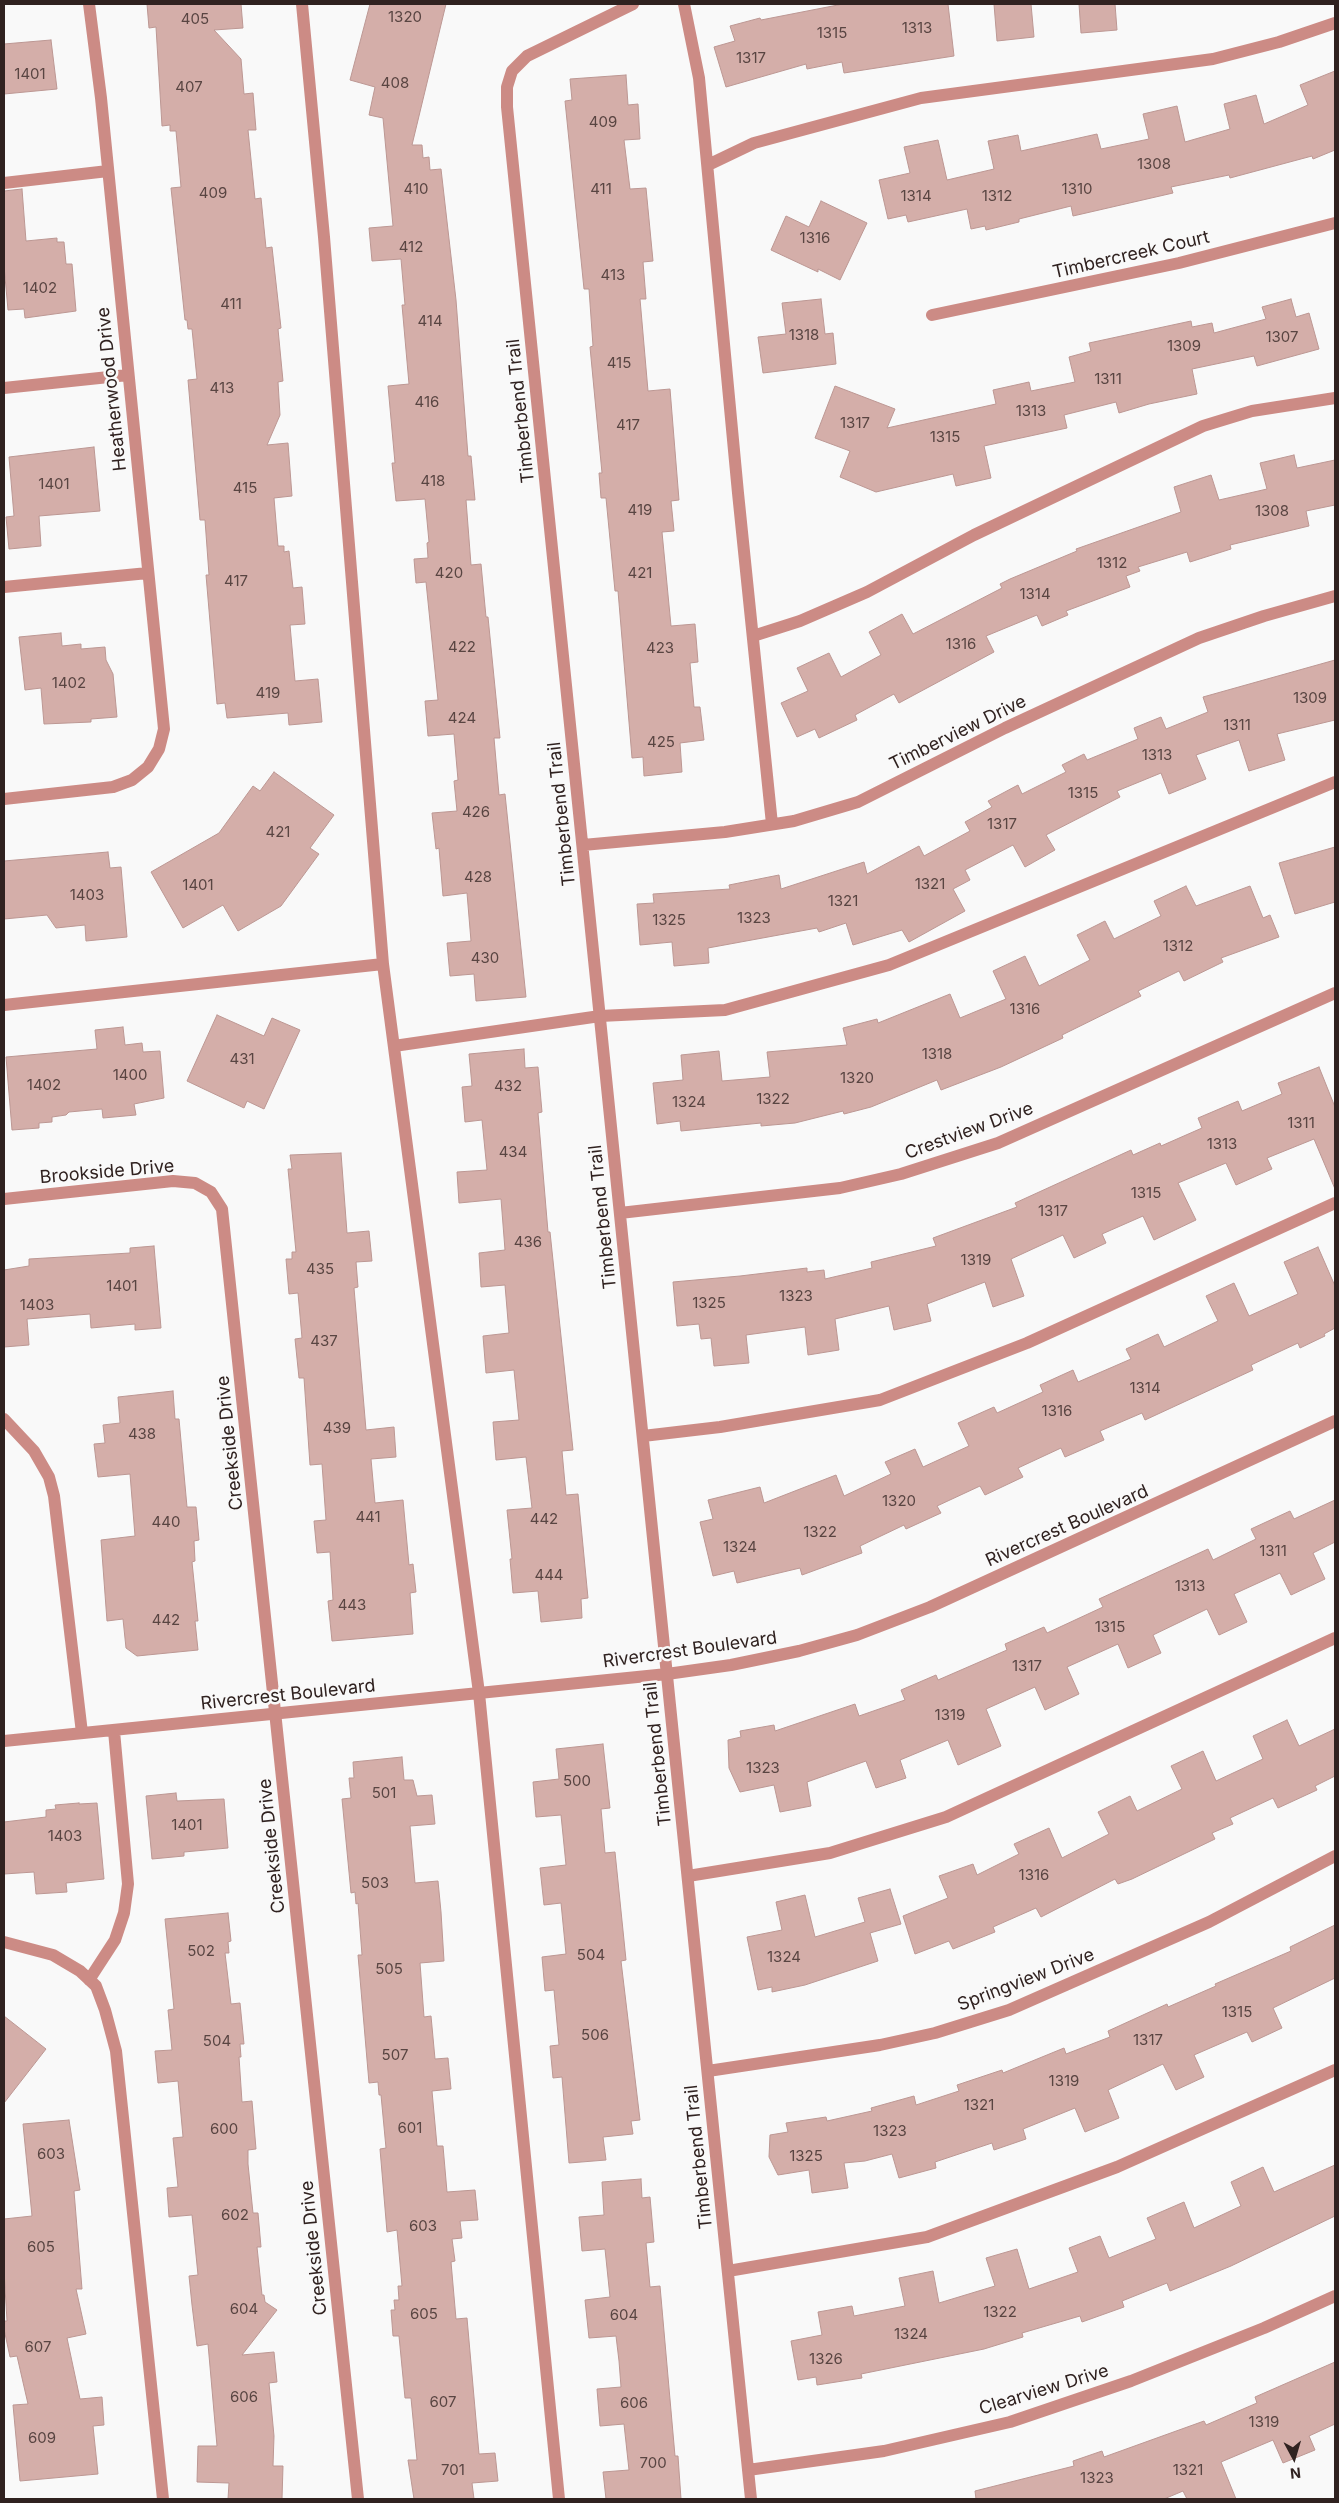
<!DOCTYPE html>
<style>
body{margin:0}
#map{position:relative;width:1339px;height:2503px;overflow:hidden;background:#f9f9f9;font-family:Inter,sans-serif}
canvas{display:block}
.frame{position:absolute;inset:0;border:5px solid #302220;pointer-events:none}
.north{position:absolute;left:1269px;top:2433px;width:50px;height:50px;-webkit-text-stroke:4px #f9f9f9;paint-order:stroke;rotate:174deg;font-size:14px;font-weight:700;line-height:20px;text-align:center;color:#302220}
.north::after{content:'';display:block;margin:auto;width:18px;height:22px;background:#302220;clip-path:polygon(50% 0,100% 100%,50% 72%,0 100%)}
</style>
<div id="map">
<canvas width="1339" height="2503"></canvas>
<div class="frame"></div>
<div class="north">N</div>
</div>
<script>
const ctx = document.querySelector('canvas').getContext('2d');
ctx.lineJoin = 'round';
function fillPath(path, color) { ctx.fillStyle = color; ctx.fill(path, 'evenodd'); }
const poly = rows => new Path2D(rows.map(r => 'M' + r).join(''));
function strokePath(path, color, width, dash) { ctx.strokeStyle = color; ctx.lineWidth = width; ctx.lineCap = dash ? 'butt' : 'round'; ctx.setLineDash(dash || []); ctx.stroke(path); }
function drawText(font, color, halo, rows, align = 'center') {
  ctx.font = font + ' Inter,sans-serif'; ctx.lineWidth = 5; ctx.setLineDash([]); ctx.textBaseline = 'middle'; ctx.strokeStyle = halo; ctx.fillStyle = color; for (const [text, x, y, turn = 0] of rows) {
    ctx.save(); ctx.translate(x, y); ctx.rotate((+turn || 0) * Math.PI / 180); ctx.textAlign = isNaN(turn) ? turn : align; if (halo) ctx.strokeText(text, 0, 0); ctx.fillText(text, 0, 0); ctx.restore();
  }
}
const building = poly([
 [147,4,241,4,243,28,214,30,241,59,244,94,253,93,256,130,248,130,255,199,261,198,266,248,272,247,281,328,278,329,283,381,278,382,280,415,267,445,288,443,292,496,274,498,278,546,284,546,284,552,289,551,293,588,302,587,305,624,290,625,295,681,318,679,322,722,289,725,288,713,227,718,225,703,217,704,206,575,209,575,205,520,200,520,188,380,197,379,192,329,188,329,187,320,185,320,171,188,181,187,176,131,170,131,170,125,162,126,156,27,149,28,147,4],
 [370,4,446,4,412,145,422,145,423,158,429,157,430,170,441,169,456,300,468,456,471,456,475,500,466,500,471,565,481,564,486,617,488,617,500,738,494,738,499,795,505,794,526,997,476,1001,474,974,450,976,447,943,471,941,467,893,443,896,439,848,436,849,432,813,457,811,454,781,458,780,454,734,428,736,425,701,438,700,426,582,416,583,414,559,428,558,427,543,429,542,425,499,396,501,392,463,395,463,388,386,409,384,402,305,405,305,401,259,372,261,369,228,393,226,383,118,369,115,375,87,350,80,370,4],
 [843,4,948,4,954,56,844,73,842,62,807,69,806,64,726,87,714,47,735,41,730,26,760,18,761,20,843,4],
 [994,4,1031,4,1034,37,997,41,994,4],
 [1079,4,1115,4,1117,30,1081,33,1079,4],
 [51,40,57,89,4,94,4,44,51,40],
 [1335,71,1335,150,1313,159,1312,156,1230,178,1229,175,1171,187,1173,193,1073,216,1071,206,1019,219,1019,222,986,230,985,226,971,229,967,209,908,222,906,215,888,219,879,180,910,173,904,147,938,140,947,180,994,169,988,141,1018,135,1021,151,1097,134,1101,149,1149,139,1143,114,1177,106,1185,142,1230,129,1224,104,1256,95,1264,124,1308,105,1300,85,1335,71],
 [626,75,628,105,638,104,640,139,624,140,630,189,646,188,653,261,643,262,646,299,640,299,648,391,670,389,679,500,671,501,674,531,662,532,671,626,695,624,698,662,690,663,694,707,700,707,704,740,680,743,682,772,644,776,643,757,632,758,618,591,615,591,606,498,601,498,599,473,602,473,590,347,593,346,589,289,584,289,565,101,572,100,570,79,626,75],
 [22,189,26,241,57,238,57,242,64,242,66,264,72,264,76,311,25,318,24,309,8,310,4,266,4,191,22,189],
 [821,201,867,223,840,280,818,269,818,272,771,250,786,216,809,227,821,201],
 [821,299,825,334,833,333,836,364,763,373,758,337,786,334,782,303,821,299],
 [1291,299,1296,317,1309,313,1319,349,1257,366,1254,356,1192,369,1197,394,1149,404,1119,413,1116,402,1064,415,1067,428,984,446,991,478,956,486,953,474,876,492,840,477,850,451,815,438,835,386,895,409,887,428,996,404,993,390,1029,382,1031,391,1075,382,1069,357,1091,351,1089,343,1191,321,1192,327,1212,323,1214,333,1266,319,1262,307,1291,299],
 [94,447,100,511,39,516,41,546,9,549,6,517,14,516,9,457,94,447],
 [1294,455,1297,468,1335,460,1335,505,1306,511,1309,526,1230,545,1231,549,1190,562,1187,552,1138,567,1140,571,1126,576,1130,587,1066,611,1068,615,1042,626,1037,615,986,636,994,652,899,703,894,694,855,715,857,720,819,738,815,729,797,737,781,703,808,691,797,668,829,653,841,677,881,655,869,632,902,614,913,634,1002,588,1000,584,1010,579,1077,551,1076,549,1181,512,1174,487,1211,475,1219,500,1267,489,1260,463,1294,455],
 [61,633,62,646,81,644,81,649,105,647,106,660,113,674,117,717,91,719,91,722,44,724,41,688,25,690,19,637,61,633],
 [1335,660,1335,720,1277,734,1285,760,1249,771,1239,740,1196,755,1206,779,1169,794,1161,773,1117,791,1120,797,1046,835,1055,850,1025,867,1013,845,965,870,970,880,953,889,965,911,909,942,902,930,853,945,846,923,819,932,817,928,708,948,709,963,674,966,672,942,640,945,637,904,654,903,653,894,730,889,729,885,779,875,781,889,864,862,867,874,919,846,924,856,970,831,965,822,992,807,988,801,1018,785,1022,794,1066,772,1062,765,1084,754,1087,760,1138,739,1134,728,1161,717,1166,729,1208,712,1203,697,1335,660],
 [274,772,334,815,310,848,319,854,281,906,238,931,223,905,183,928,151,872,219,833,253,786,260,791,274,772],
 [1335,847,1335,902,1295,914,1279,863,1335,847],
 [108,852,110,868,121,867,127,937,86,941,85,925,56,928,47,915,4,919,4,861,108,852],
 [1186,886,1196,906,1250,886,1263,918,1270,915,1279,937,1221,958,1223,962,1184,981,1179,971,1138,991,1141,996,1062,1035,1063,1038,1001,1067,941,1090,937,1080,871,1107,844,1114,843,1111,795,1123,761,1126,761,1123,681,1131,680,1121,657,1124,653,1083,683,1080,681,1055,719,1051,722,1081,770,1077,767,1052,847,1045,843,1028,877,1019,878,1023,950,994,960,1018,1006,999,993,971,1025,956,1039,986,1090,960,1077,935,1105,921,1114,939,1161,916,1154,901,1186,886],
 [217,1015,264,1036,272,1018,300,1030,264,1109,247,1101,244,1108,187,1081,217,1015],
 [123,1027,125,1045,142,1043,143,1052,160,1051,164,1098,134,1104,136,1115,103,1118,102,1109,69,1112,66,1115,52,1117,52,1122,39,1123,39,1128,12,1130,6,1057,97,1049,95,1030,123,1027],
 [524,1049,525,1068,538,1067,542,1112,538,1113,548,1232,550,1232,573,1450,562,1451,566,1495,578,1494,588,1598,581,1599,582,1618,541,1622,538,1591,513,1593,510,1559,512,1559,507,1510,532,1508,526,1457,496,1460,493,1422,519,1420,514,1370,486,1373,483,1336,509,1333,505,1285,481,1287,479,1253,505,1250,501,1199,459,1203,457,1172,487,1170,482,1120,465,1122,462,1087,472,1086,469,1054,524,1049],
 [1319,1067,1335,1107,1335,1189,1314,1139,1267,1158,1272,1169,1236,1185,1226,1163,1178,1183,1196,1220,1154,1240,1143,1216,1102,1234,1106,1243,1074,1258,1063,1235,1011,1259,1024,1296,993,1307,985,1282,927,1304,931,1321,894,1330,889,1306,835,1319,839,1350,808,1355,805,1327,746,1335,749,1363,714,1366,711,1338,701,1339,699,1324,677,1326,673,1282,740,1276,807,1268,807,1272,824,1270,825,1279,872,1268,871,1262,936,1246,933,1238,1017,1207,1015,1203,1131,1150,1133,1155,1160,1143,1161,1146,1202,1128,1198,1118,1238,1101,1242,1111,1282,1094,1278,1083,1319,1067],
 [341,1153,347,1233,369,1231,372,1261,356,1262,358,1287,354,1288,366,1430,394,1427,396,1457,371,1459,375,1503,403,1500,409,1565,413,1564,416,1592,410,1593,413,1634,332,1641,328,1601,333,1600,330,1552,317,1553,314,1521,326,1520,322,1464,310,1465,304,1378,299,1378,295,1339,302,1338,298,1293,289,1294,286,1259,292,1259,292,1252,296,1252,288,1169,292,1169,290,1155,341,1153],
 [154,1246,161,1328,135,1330,135,1324,91,1328,90,1314,27,1319,29,1345,4,1347,4,1270,29,1266,29,1259,130,1253,130,1248,154,1246],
 [1318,1247,1335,1286,1335,1328,1324,1334,1325,1336,1300,1348,1298,1343,1251,1365,1253,1370,1145,1420,1142,1413,1100,1431,1104,1440,1065,1457,1061,1448,1018,1468,1023,1477,985,1495,980,1486,937,1506,941,1513,906,1529,904,1525,860,1546,862,1553,802,1575,800,1568,737,1583,734,1571,713,1576,700,1522,713,1519,708,1500,760,1487,764,1503,836,1475,844,1496,891,1474,885,1462,915,1449,923,1467,969,1446,958,1423,994,1407,997,1413,1043,1392,1040,1385,1073,1370,1078,1382,1131,1359,1126,1349,1158,1334,1164,1347,1218,1321,1206,1296,1234,1283,1249,1316,1298,1294,1284,1262,1318,1247],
 [173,1391,175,1419,179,1419,187,1507,196,1507,199,1540,194,1541,195,1561,192,1562,198,1621,195,1621,198,1650,137,1656,126,1648,123,1619,107,1621,101,1540,135,1536,130,1474,98,1477,94,1444,105,1443,103,1425,120,1423,118,1397,173,1391],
 [1335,1500,1335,1542,1313,1553,1325,1579,1291,1595,1280,1573,1234,1594,1247,1622,1219,1635,1207,1609,1153,1635,1161,1653,1128,1668,1118,1644,1067,1667,1079,1694,1045,1710,1035,1687,986,1709,1001,1746,958,1765,948,1740,900,1760,906,1778,876,1788,866,1761,807,1782,811,1806,780,1812,774,1785,740,1792,729,1768,728,1740,741,1737,740,1731,774,1725,775,1731,855,1704,859,1716,905,1700,901,1690,936,1675,938,1680,1007,1650,1005,1644,1044,1627,1047,1633,1103,1607,1099,1599,1208,1549,1213,1560,1256,1539,1251,1529,1290,1511,1294,1519,1335,1500],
 [1287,1720,1299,1746,1335,1729,1335,1776,1315,1786,1317,1790,1278,1808,1273,1798,1230,1818,1233,1824,1212,1833,1215,1839,1132,1879,1118,1884,1115,1879,1041,1917,1036,1908,993,1927,995,1932,953,1949,949,1941,915,1954,903,1916,948,1898,939,1876,973,1864,977,1875,1019,1854,1014,1844,1049,1828,1062,1858,1109,1834,1098,1812,1130,1796,1137,1811,1182,1789,1171,1766,1203,1751,1216,1781,1263,1759,1253,1736,1287,1720],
 [603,1744,610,1808,601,1809,605,1853,615,1852,626,1960,621,1961,640,2120,631,2121,633,2134,603,2137,606,2160,569,2163,562,2077,553,2078,550,2046,559,2045,554,1990,545,1991,542,1957,566,1954,561,1903,544,1905,540,1868,566,1865,561,1815,536,1817,533,1782,559,1779,556,1749,603,1744],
 [402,1757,404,1780,413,1780,417,1796,432,1795,435,1824,410,1826,415,1883,438,1881,441,1912,444,1961,420,1963,424,2017,431,2016,435,2059,448,2058,451,2089,432,2091,437,2146,443,2146,447,2192,475,2190,478,2220,460,2221,462,2238,452,2239,455,2261,451,2262,456,2319,467,2318,479,2454,495,2453,498,2481,472,2483,474,2499,414,2499,408,2460,417,2460,411,2398,405,2398,399,2336,393,2336,391,2310,395,2310,394,2300,399,2300,398,2286,402,2286,397,2230,387,2232,380,2149,386,2148,381,2095,379,2095,378,2082,369,2083,358,1955,362,1955,358,1903,356,1904,355,1892,351,1893,342,1799,351,1798,349,1778,354,1778,353,1762,402,1757],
 [176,1793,177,1801,224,1799,228,1848,184,1852,184,1856,152,1859,146,1796,176,1793],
 [79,1803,79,1804,97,1803,104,1879,66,1883,67,1892,36,1894,34,1872,4,1874,4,1822,46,1817,46,1810,56,1809,55,1805,79,1803],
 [890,1889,901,1924,870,1933,878,1961,805,1985,772,1992,772,1987,758,1990,747,1937,782,1930,776,1902,805,1895,815,1937,865,1922,858,1898,890,1889],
 [228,1913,231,1941,228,1942,229,1953,225,1953,231,2004,240,2003,244,2044,240,2044,241,2057,239,2057,242,2102,252,2101,256,2149,248,2150,248,2164,253,2213,258,2213,261,2247,257,2247,262,2295,264,2295,265,2302,277,2310,242,2355,274,2352,277,2382,269,2383,274,2436,273,2466,283,2466,282,2499,228,2499,229,2483,197,2482,198,2446,217,2446,208,2344,197,2346,192,2305,189,2276,198,2275,192,2215,169,2217,167,2188,178,2187,173,2138,183,2137,178,2081,158,2083,155,2051,172,2050,168,2010,174,2009,165,1919,228,1913],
 [1335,1925,1335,1978,1273,2008,1282,2028,1252,2042,1247,2032,1194,2055,1204,2077,1176,2090,1163,2064,1108,2090,1119,2118,1085,2132,1075,2108,1023,2129,1026,2139,994,2150,992,2143,935,2162,936,2168,899,2178,892,2154,865,2161,844,2163,848,2188,812,2193,809,2170,778,2175,769,2157,770,2135,788,2132,786,2123,826,2117,827,2121,872,2111,871,2108,914,2096,916,2105,959,2091,957,2085,1002,2070,1003,2073,1064,2048,1066,2054,1110,2037,1108,2031,1167,2004,1168,2007,1216,1986,1215,1984,1291,1951,1290,1947,1335,1925],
 [4,2016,46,2049,4,2103,4,2016],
 [69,2120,80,2190,74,2191,82,2289,76,2289,86,2334,67,2338,80,2399,102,2397,104,2425,93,2426,98,2474,20,2481,13,2405,28,2404,17,2356,10,2357,4,2329,4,2321,7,2321,4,2271,4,2219,32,2216,23,2124,69,2120],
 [1335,2165,1335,2216,1231,2266,1170,2291,1167,2283,1122,2301,1124,2307,1082,2322,1080,2316,1022,2333,1023,2337,984,2349,861,2374,862,2378,817,2385,816,2377,798,2380,791,2341,822,2335,818,2312,852,2306,854,2316,905,2306,899,2278,933,2271,939,2303,995,2286,986,2258,1017,2249,1029,2289,1078,2272,1069,2248,1100,2236,1109,2258,1156,2239,1147,2218,1184,2202,1194,2228,1241,2206,1231,2182,1263,2167,1274,2192,1335,2165],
 [641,2179,642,2198,650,2197,654,2242,646,2243,650,2287,660,2286,675,2456,678,2456,681,2499,606,2499,603,2472,629,2470,624,2424,600,2426,597,2389,621,2387,619,2361,616,2336,589,2338,585,2300,610,2297,605,2249,582,2251,579,2217,604,2215,602,2182,641,2179],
 [1335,2362,1335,2424,1309,2436,1315,2450,1283,2463,1273,2440,1221,2462,1236,2499,1187,2499,1183,2491,1164,2499,976,2499,975,2491,1074,2466,1073,2461,1102,2451,1104,2457,1204,2421,1206,2425,1257,2403,1255,2397,1335,2362]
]);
fillPath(building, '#d4aea9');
strokePath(building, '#bc9793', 1);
strokePath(poly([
 [302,4,324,237,383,964,479,1693,559,2499],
 [633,4,527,56,512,71,507,87,507,107,751,2499],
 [684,4,699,78,738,493,772,824],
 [708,165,754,143,921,98,1213,59,1279,42,1335,23],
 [4,183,108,171],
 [932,315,1179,263,1335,223],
 [4,388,128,375],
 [4,587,148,573],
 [753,636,800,621,867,592,974,535,1203,426,1252,411,1335,398],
 [4,799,113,787,132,780,148,767,159,749,164,729,101,98,89,4],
 [583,845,725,832,794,821,858,802,1005,728,1199,638,1264,616,1335,596],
 [4,1005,383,964],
 [394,1046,600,1016,725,1010,889,965,1335,782],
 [4,1199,173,1181,195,1183,211,1192,222,1209,358,2499],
 [620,1213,840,1188,901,1174,998,1143,1335,993],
 [4,1419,34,1451,49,1477,54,1496,82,1733],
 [643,1436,720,1427,880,1400,1027,1343,1335,1203],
 [4,1741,667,1674,731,1665,799,1651,857,1635,930,1607,1335,1421],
 [688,1876,830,1853,946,1817,1335,1638],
 [4,1942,53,1955,80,1971,96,1986,105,2010,116,2051,163,2499],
 [89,1980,115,1940,124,1913,128,1884,114,1731],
 [708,2071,880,2045,935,2033,1009,2010,1209,1922,1335,1856],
 [728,2271,927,2237,1117,2167,1335,2070],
 [748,2470,884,2451,1010,2422,1131,2381,1264,2328,1335,2296]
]), '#cc8b85', 12);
drawText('15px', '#594542', null, [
 ["1320",405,17],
 ["405",195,19],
 ["1313",917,28],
 ["1315",832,33],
 ["1317",751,58],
 ["1401",30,74],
 ["408",395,83],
 ["407",189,87],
 ["409",603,122],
 ["1308",1154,164],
 ["410",416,189],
 ["411",601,189],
 ["1310",1077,189],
 ["409",213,193],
 ["1314",916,196],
 ["1312",997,196],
 ["1316",815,238],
 ["412",411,247],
 ["413",613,275],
 ["1402",40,288],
 ["411",231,304],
 ["414",430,321],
 ["1318",804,335],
 ["1307",1282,337],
 ["1309",1184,346],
 ["415",619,363],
 ["1311",1108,379],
 ["413",222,388],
 ["416",427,402],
 ["1313",1031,411],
 ["1317",855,423],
 ["417",628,425],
 ["1315",945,437],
 ["418",433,481],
 ["1401",54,484],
 ["415",245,488],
 ["419",640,510],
 ["1308",1272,511],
 ["1312",1112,563],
 ["420",449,573],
 ["421",640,573],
 ["417",236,581],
 ["1314",1035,594],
 ["1316",961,644],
 ["422",462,647],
 ["423",660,648],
 ["1402",69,683],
 ["419",268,693],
 ["1309",1310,698],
 ["424",462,718],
 ["1311",1237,725],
 ["425",661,742],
 ["1313",1157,755],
 ["1315",1083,793],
 ["426",476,812],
 ["1317",1002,824],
 ["421",278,832],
 ["428",478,877],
 ["1321",930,884],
 ["1401",198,885],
 ["1403",87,895],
 ["1321",843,901],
 ["1323",754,918],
 ["1325",669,920],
 ["1312",1178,946],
 ["430",485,958],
 ["1316",1025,1009],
 ["1318",937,1054],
 ["431",242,1059],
 ["1400",130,1075],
 ["1320",857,1078],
 ["1402",44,1085],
 ["432",508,1086],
 ["1322",773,1099],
 ["1324",689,1102],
 ["1311",1301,1123],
 ["1313",1222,1144],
 ["434",513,1152],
 ["1315",1146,1193],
 ["1317",1053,1211],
 ["436",528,1242],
 ["1319",976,1260],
 ["435",320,1269],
 ["1401",122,1286],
 ["1323",796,1296],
 ["1325",709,1303],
 ["1403",37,1305],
 ["437",324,1341],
 ["1314",1145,1388],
 ["1316",1057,1411],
 ["439",337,1428],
 ["438",142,1434],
 ["1320",899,1501],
 ["441",368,1517],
 ["442",544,1519],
 ["440",166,1522],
 ["1322",820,1532],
 ["1324",740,1547],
 ["1311",1273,1551],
 ["444",549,1575],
 ["1313",1190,1586],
 ["443",352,1605],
 ["442",166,1620],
 ["1315",1110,1627],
 ["1317",1027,1666],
 ["1319",950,1715],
 ["1323",763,1768],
 ["500",577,1781],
 ["501",384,1793],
 ["1401",187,1825],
 ["1403",65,1836],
 ["1316",1034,1875],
 ["503",375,1883],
 ["502",201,1951],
 ["504",591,1955],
 ["1324",784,1957],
 ["505",389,1969],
 ["1315",1237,2012],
 ["506",595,2035],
 ["1317",1148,2040],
 ["504",217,2041],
 ["507",395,2055],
 ["1319",1064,2081],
 ["1321",979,2105],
 ["601",410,2128],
 ["600",224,2129],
 ["1323",890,2131],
 ["603",51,2154],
 ["1325",806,2156],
 ["602",235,2215],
 ["603",423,2226],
 ["605",41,2247],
 ["604",244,2309],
 ["1322",1000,2312],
 ["605",424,2314],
 ["604",624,2315],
 ["1324",911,2334],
 ["607",38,2347],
 ["1326",826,2359],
 ["606",244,2397],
 ["607",443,2402],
 ["606",634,2403],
 ["1319",1264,2422],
 ["609",42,2438],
 ["700",653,2463],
 ["701",453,2470],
 ["1321",1188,2470],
 ["1323",1097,2478]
]);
drawText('18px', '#302220', '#f9f9f9', [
 ["Timbercreek Court",1131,255,-13],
 ["Heatherwood Drive",112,389,-96],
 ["Timberbend Trail",521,411,-96],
 ["Timberview Drive",958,733,-26],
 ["Timberbend Trail",562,814,-96],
 ["Crestview Drive",969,1131,-20],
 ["Brookside Drive",107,1172,-5],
 ["Timberbend Trail",603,1217,-96],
 ["Creekside Drive",230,1443,-96],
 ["Rivercrest Boulevard",1067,1526,-24],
 ["Rivercrest Boulevard",690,1650,-8],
 ["Rivercrest Boulevard",288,1695,-6],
 ["Timberbend Trail",658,1754,-96],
 ["Creekside Drive",272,1846,-96],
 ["Springview Drive",1026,1980,-21],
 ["Timberbend Trail",699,2157,-96],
 ["Creekside Drive",314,2248,-96],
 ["Clearview Drive",1044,2390,-17]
]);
</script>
